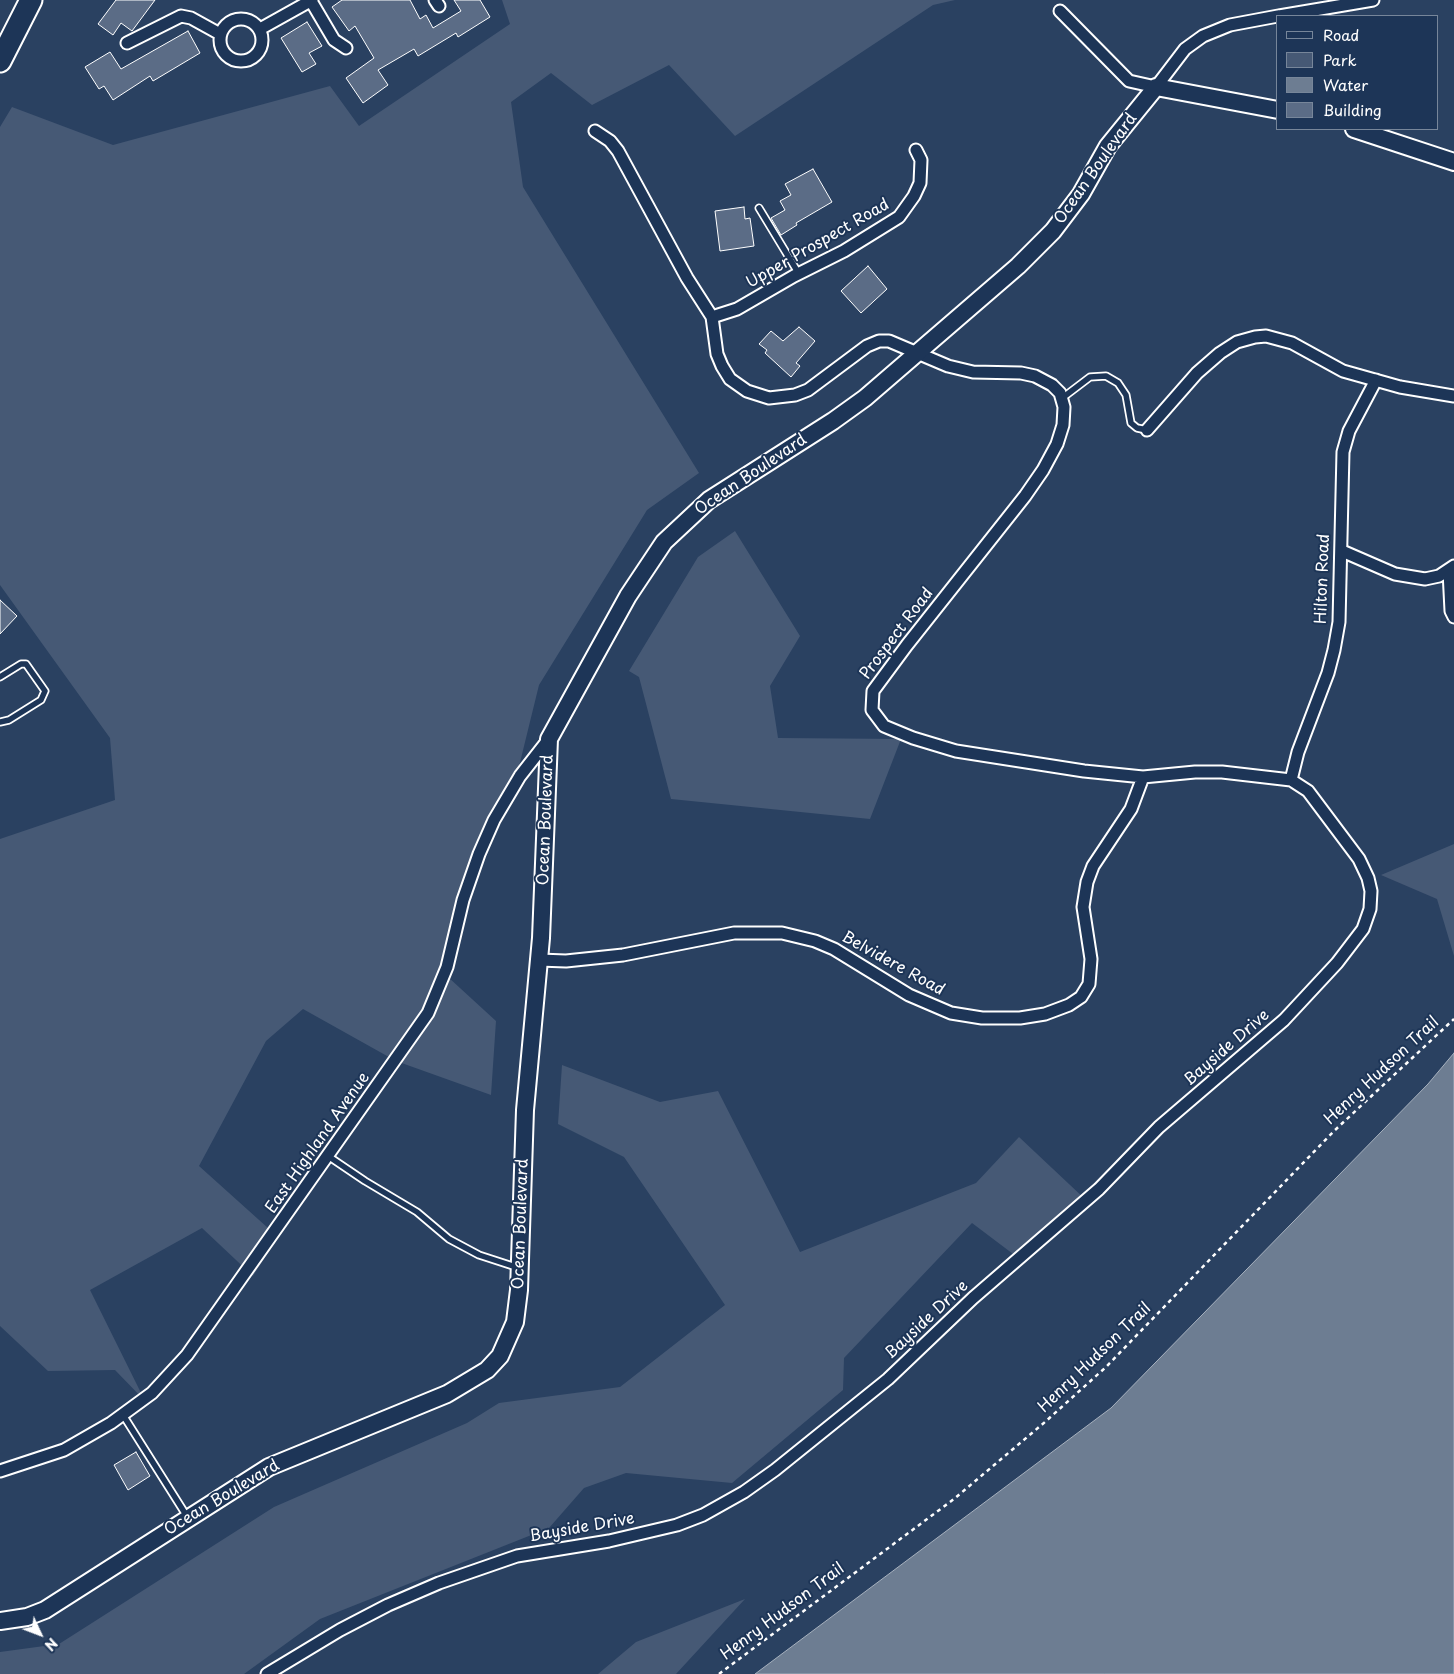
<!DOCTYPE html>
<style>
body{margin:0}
#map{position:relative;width:1454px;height:1674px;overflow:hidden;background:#2a4161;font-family:"Playpen Sans",sans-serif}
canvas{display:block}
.legend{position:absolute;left:1276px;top:15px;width:162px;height:115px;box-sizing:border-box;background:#1d3557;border:1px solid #77869a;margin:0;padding:6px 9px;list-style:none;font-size:15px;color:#fff}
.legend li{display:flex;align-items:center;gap:10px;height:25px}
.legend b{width:25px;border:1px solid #77869a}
.north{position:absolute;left:15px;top:1609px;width:50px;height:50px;-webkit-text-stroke:4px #1d3557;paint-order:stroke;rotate:133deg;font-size:14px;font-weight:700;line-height:20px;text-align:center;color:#fff}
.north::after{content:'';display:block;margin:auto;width:18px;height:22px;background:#fff;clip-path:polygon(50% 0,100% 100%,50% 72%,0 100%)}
</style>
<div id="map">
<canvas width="1454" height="1674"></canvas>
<ul class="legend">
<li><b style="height:6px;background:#1d3557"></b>Road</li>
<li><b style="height:14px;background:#465975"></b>Park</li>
<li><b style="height:14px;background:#6d7d92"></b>Water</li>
<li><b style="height:14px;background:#5b6c86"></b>Building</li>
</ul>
<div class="north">N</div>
</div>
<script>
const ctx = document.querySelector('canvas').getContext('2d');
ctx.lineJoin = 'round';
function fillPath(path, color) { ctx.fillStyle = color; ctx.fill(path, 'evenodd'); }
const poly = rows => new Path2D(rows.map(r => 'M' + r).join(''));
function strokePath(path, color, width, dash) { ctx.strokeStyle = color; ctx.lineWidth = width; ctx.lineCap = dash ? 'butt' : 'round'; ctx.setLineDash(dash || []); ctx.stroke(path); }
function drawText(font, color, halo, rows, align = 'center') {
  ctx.font = font + ' "Playpen Sans",sans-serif'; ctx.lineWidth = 4; ctx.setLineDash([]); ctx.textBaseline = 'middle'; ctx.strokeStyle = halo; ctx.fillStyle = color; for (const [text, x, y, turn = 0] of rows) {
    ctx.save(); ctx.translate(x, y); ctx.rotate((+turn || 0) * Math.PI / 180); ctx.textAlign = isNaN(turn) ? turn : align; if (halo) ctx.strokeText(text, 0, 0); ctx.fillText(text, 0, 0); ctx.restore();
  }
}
fillPath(poly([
 [502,0,955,0,933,5,735,136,669,65,592,105,551,73,511,102,523,187,699,473,647,510,539,685,513,791,478,849,448,977,496,1021,491,1095,396,1061,303,1009,266,1041,199,1166,278,1237,253,1276,202,1228,90,1290,145,1401,115,1370,48,1371,0,1326,0,839,115,800,110,738,0,585,0,127,12,107,113,145,330,86,359,126,510,24],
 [735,531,800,636,770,686,778,738,901,739,870,819,671,799,639,677,629,671,698,557],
 [1454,844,1454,956,1437,899,1381,875],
 [562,1065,660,1102,718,1091,800,1252,976,1183,1019,1137,1086,1200,1021,1260,972,1223,844,1358,843,1390,732,1483,626,1473,584,1488,549,1528,320,1619,244,1674,0,1674,0,1652,59,1644,274,1507,467,1423,499,1403,620,1387,725,1305,624,1157,558,1124],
 [745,1599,676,1674,598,1674,636,1642]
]), '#465975');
const water = poly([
 [1454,1053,1454,1674,755,1674,1111,1408,1428,1084,1454,1053]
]);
fillPath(water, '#6d7d92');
strokePath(water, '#a7b1be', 1);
const building = poly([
 [116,0,155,0,132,31,121,23,113,35,98,24,116,0],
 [342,0,410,0,420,19,426,15,433,28,461,11,454,0,480,0,490,17,458,37,456,33,418,56,414,49,378,70,388,85,363,103,346,78,374,58,355,26,349,31,332,7,342,0],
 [307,22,322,46,309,53,316,64,302,72,281,38,307,22],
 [188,31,200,53,153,81,150,76,113,100,104,86,99,89,85,67,110,52,121,69,188,31],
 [813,169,832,202,796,223,797,225,781,235,771,218,785,210,780,201,791,195,785,184,813,169],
 [744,207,745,219,750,218,754,246,720,251,715,211,744,207],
 [868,266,887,289,861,313,841,291,868,266],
 [799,327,815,341,796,363,800,366,791,377,765,353,767,350,759,344,771,331,783,341,799,327],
 [0,600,17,616,0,634,0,600],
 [136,1452,150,1476,128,1490,114,1465,136,1452]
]);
fillPath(building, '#5b6c86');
strokePath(building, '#fff', 1);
const lane = poly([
 [759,208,799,274],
 [1061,399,1090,377,1106,376,1118,383,1126,395,1131,423,1137,428,1147,430],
 [0,677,21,664,26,664,45,691,41,700,9,720,0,722],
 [328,1156,365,1181,417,1212,449,1239,479,1255,519,1268],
 [123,1415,188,1518]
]);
const street = poly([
 [435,0,439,6],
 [311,1,334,40,346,48],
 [1060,11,1129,81,1156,87,1185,49,1203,36,1230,25,1278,16],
 [1279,16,1373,0],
 '220 40a21 21 0 1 1 42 0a21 21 0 1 1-42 0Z',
 [260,29,312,0],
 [127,43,181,16,191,18,220,34],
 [712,317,737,309,794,276,844,251,899,217,914,196,920,183,921,160,916,150],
 [1147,430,1197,373,1220,353,1237,342,1255,337,1266,336,1292,343,1343,371,1400,387,1454,396],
 [1342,551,1395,574,1425,579,1439,576,1454,566],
 [1449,571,1451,611,1454,617],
 [1291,780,1298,752,1328,673,1334,650,1339,622,1343,452,1349,431,1376,380],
 [539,960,566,961,623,955,734,933,782,933,815,941,834,949,909,995,951,1013,982,1018,1020,1018,1045,1014,1069,1005,1081,997,1089,984,1091,959,1083,907,1087,882,1093,866,1131,809,1143,777],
 [0,1471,64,1450,111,1423,152,1393,187,1355,428,1013,447,967,463,900,479,854,494,820,520,776,549,739],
 [267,1674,340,1630,388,1605,439,1583,517,1556,609,1541,677,1525,703,1515,744,1492,775,1470,888,1379,973,1298,1099,1189,1159,1127,1284,1020,1337,963,1363,929,1370,909,1371,891,1368,878,1359,859,1308,791,1291,780,1222,772,1195,772,1143,777,1084,771,956,751,913,738,884,726,872,710,873,691,907,645,1025,496,1043,470,1057,444,1063,425,1064,407,1060,393,1052,385,1035,376,1021,373,973,372,948,366,889,341,879,341,867,346,808,390,795,395,769,398,747,391,730,379,722,366,717,354,712,317,687,278,618,151,610,141,595,131]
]);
const secondary = poly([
 [1354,129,1454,162],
 [0,1621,27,1617,45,1610,269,1467,447,1394,487,1370,500,1356,515,1322,519,1290,525,1110,541,938,549,739,628,596,664,542,709,500,833,421,865,398,1018,266,1053,231,1081,194,1108,146,1156,87,1278,110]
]);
const highway = poly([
 [0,61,31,0]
]);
strokePath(lane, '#fff', 9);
strokePath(street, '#fff', 15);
strokePath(secondary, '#fff', 20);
strokePath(highway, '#fff', 25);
strokePath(poly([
 [719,1674,954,1499,1045,1422,1106,1367,1334,1131,1454,1019]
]), '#fff', 2.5, [4, 4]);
strokePath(lane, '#1d3557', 5.5);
strokePath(street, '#1d3557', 11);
strokePath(secondary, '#1d3557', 16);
strokePath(highway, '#1d3557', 21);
drawText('16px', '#fff', '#1d3557', [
 ["Ocean Boulevard",1096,169,-55],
 ["Upper Prospect Road",818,244,-30],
 ["Ocean Boulevard",751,475,-34],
 ["Hilton Road",1323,579,-88],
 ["Prospect Road",897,634,-53],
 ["Ocean Boulevard",546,820,-88],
 ["Belvidere Road",893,964,29],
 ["Bayside Drive",1227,1048,-41],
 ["Henry Hudson Trail",1382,1071,-43],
 ["East Highland Avenue",318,1143,-55],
 ["Ocean Boulevard",521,1224,-88],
 ["Bayside Drive",927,1320,-43],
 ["Henry Hudson Trail",1095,1358,-44],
 ["Ocean Boulevard",222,1498,-31],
 ["Bayside Drive",582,1528,-10],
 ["Henry Hudson Trail",783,1612,-37]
]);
</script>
